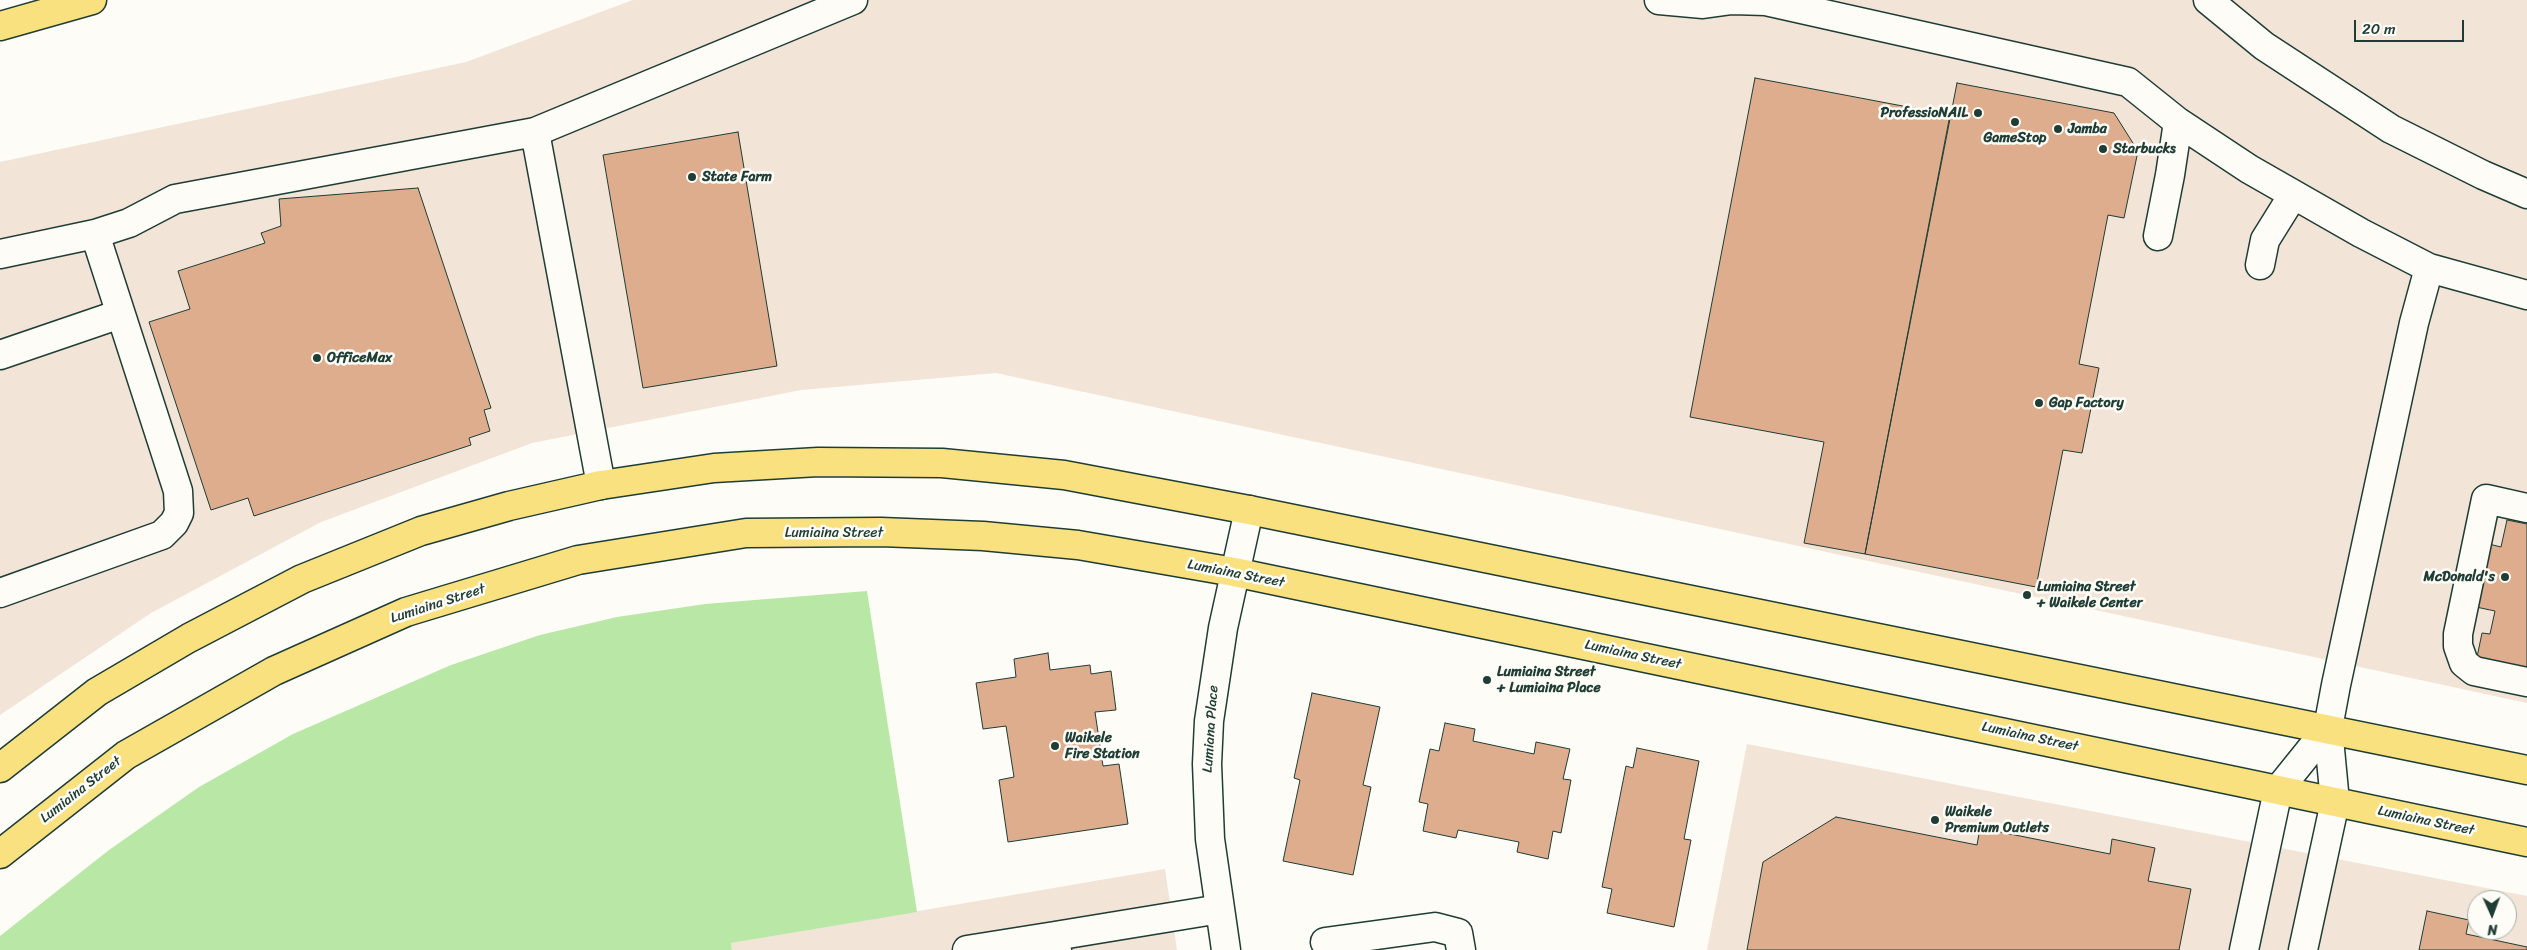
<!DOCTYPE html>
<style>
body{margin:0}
#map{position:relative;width:2527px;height:950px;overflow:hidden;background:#fdfcf7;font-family:Sriracha,sans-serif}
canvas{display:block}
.north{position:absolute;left:2467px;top:890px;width:50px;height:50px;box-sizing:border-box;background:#fdfcf7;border:1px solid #a4b0a9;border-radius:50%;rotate:178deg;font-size:14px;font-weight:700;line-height:20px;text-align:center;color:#1f3d34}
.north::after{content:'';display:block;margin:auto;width:18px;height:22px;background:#1f3d34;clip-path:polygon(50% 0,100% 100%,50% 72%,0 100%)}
.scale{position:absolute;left:2354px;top:20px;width:110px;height:22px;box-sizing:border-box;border:2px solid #1f3d34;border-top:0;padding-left:6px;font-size:15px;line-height:18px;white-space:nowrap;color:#1f3d34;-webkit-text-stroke:4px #fdfcf7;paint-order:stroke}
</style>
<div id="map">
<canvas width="2527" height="950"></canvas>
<div class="north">N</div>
<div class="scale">20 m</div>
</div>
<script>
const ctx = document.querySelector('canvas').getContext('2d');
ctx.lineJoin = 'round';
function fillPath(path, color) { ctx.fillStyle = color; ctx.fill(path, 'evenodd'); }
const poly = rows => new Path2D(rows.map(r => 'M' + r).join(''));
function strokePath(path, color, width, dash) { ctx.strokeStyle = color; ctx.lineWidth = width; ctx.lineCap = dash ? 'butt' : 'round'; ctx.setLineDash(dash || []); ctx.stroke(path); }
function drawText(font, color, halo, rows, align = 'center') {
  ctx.font = font + ' Sriracha,sans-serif'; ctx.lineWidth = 5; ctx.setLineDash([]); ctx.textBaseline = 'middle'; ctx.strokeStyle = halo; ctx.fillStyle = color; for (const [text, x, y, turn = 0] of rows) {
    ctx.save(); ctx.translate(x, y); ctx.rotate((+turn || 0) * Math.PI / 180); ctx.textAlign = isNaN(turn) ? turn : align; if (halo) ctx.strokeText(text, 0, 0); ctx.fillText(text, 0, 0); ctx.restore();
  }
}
fillPath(poly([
 [633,0,2527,0,2527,703,996,373,801,390,532,443,321,522,151,613,0,715,0,162,466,62],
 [1747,744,2527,896,2527,950,1707,950],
 [2477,900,2507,900,2507,930,2477,930],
 [1165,869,1177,950,732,950,731,943]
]), '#f3e4d8');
fillPath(poly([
 [867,591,917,912,731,943,732,950,0,950,0,936,109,850,199,787,293,734,451,665,540,635,617,617,705,604]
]), '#b9e8a6');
const building = poly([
 [1755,78,1950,115,1865,554,1804,543,1824,442,1690,417,1755,78],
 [1957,83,2114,113,2138,151,2124,218,2108,215,2079,364,2099,368,2082,453,2063,450,2036,587,1865,554,1957,83],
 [738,132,777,366,643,388,603,155,738,132],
 [418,188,491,408,484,410,490,431,469,438,471,445,254,516,248,498,211,510,149,322,190,309,178,271,265,243,261,233,281,226,279,199,418,188],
 [2507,520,2527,524,2527,672,2476,662,2482,633,2490,634,2495,611,2476,607,2489,544,2501,547,2507,520],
 [1048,653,1050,670,1090,665,1091,674,1111,671,1116,710,1095,712,1103,766,1119,764,1128,824,1008,842,999,780,1014,777,1006,726,983,729,976,683,1016,677,1014,659,1048,653],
 [1312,693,1380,707,1363,785,1371,787,1353,875,1283,861,1300,780,1294,778,1312,693],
 [1445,723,1475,729,1473,741,1534,754,1536,742,1570,749,1563,779,1571,780,1561,833,1553,831,1548,859,1517,852,1519,842,1458,830,1456,838,1423,831,1428,804,1419,802,1430,749,1439,751,1445,723],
 [1637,748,1699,761,1684,839,1691,840,1674,927,1607,913,1612,889,1602,887,1626,766,1633,768,1637,748],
 [1836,817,1977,845,1980,828,2110,854,2112,839,2155,848,2148,881,2191,889,2179,950,1747,950,1763,862,1836,817],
 [2427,911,2469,920,2466,934,2527,947,2527,950,2419,950,2427,911]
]);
fillPath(building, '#ddad8e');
strokePath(building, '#1f3d34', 1);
const minor = poly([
 [1659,0,1703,4,1732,0,1766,1,2128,82,2178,122,2249,169,2361,233,2429,268,2527,295],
 [2208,0,2264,46,2391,129,2483,175,2527,194],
 [535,132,601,485],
 [2158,236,2170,175,2178,122],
 [0,254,95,234,129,223,175,199,535,132,853,0],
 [2260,265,2265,240,2293,195],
 [0,355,120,314],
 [2527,508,2486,499,2458,634,2458,646,2464,663,2474,671,2527,682],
 [0,593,162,535,174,523,179,513,178,491,95,234],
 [1325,942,1435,927,1458,933,1461,950],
 [967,950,1055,936],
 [1057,950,1055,936,1220,909],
 [1226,950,1210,839,1207,764,1209,721,1223,628,1249,510],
 [2244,950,2278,790,2328,728],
 [2303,950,2335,802,2328,728,2336,685,2414,323,2429,268]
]);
const major = poly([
 [0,768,97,692,189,638,302,579,421,531,509,506,601,485,714,468,818,462,942,463,1064,475,1249,510,2527,770],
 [0,854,126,755,274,671,406,612,578,560,746,533,881,532,983,536,1078,545,1234,572,2527,842]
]);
const highway = poly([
 [0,26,92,0]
]);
strokePath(minor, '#1f3d34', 31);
strokePath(major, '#1f3d34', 31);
strokePath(highway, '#1f3d34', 31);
strokePath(minor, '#fdfcf7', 28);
strokePath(major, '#fae180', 28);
strokePath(highway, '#fae180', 28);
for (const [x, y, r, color] of [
 [1978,113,5,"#1f3d34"],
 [2015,122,5,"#1f3d34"],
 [2058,129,5,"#1f3d34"],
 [2103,149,5,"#1f3d34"],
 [692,177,5,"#1f3d34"],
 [317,358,5,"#1f3d34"],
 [2039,403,5,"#1f3d34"],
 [2505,577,5,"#1f3d34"],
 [2027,595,5,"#1f3d34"],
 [1487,680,5,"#1f3d34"],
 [1055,746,5,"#1f3d34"],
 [1935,820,5,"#1f3d34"]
]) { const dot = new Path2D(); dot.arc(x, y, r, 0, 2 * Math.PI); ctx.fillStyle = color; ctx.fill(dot); strokePath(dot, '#fdfcf7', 2); }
drawText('bold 14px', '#1f3d34', '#fdfcf7', [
 ["ProfessioNAIL",1968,113,"right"],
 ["Jamba",2068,129],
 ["GameStop",2015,138,"center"],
 ["Starbucks",2113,149],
 ["State Farm",702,177],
 ["OfficeMax",327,358],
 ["Gap Factory",2049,403],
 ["McDonald's",2495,577,"right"],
 ["Lumiaina Street",2037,587],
 ["+ Waikele Center",2037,603],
 ["Lumiaina Street",1497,672],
 ["+ Lumiaina Place",1497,688],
 ["Waikele",1065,738],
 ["Fire Station",1065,754],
 ["Waikele",1945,812],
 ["Premium Outlets",1945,828]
], 'left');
drawText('14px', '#1f3d34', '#fdfcf7', [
 ["Lumiaina Street",834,533],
 ["Lumiaina Street",1236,574,11],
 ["Lumiaina Street",438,604,-18],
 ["Lumiaina Street",1633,655,12],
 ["Lumiana Place",1211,729,-86],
 ["Lumiaina Street",2030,737,12],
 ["Lumiaina Street",81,790,-38],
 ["Lumiaina Street",2426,821,12]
]);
</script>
